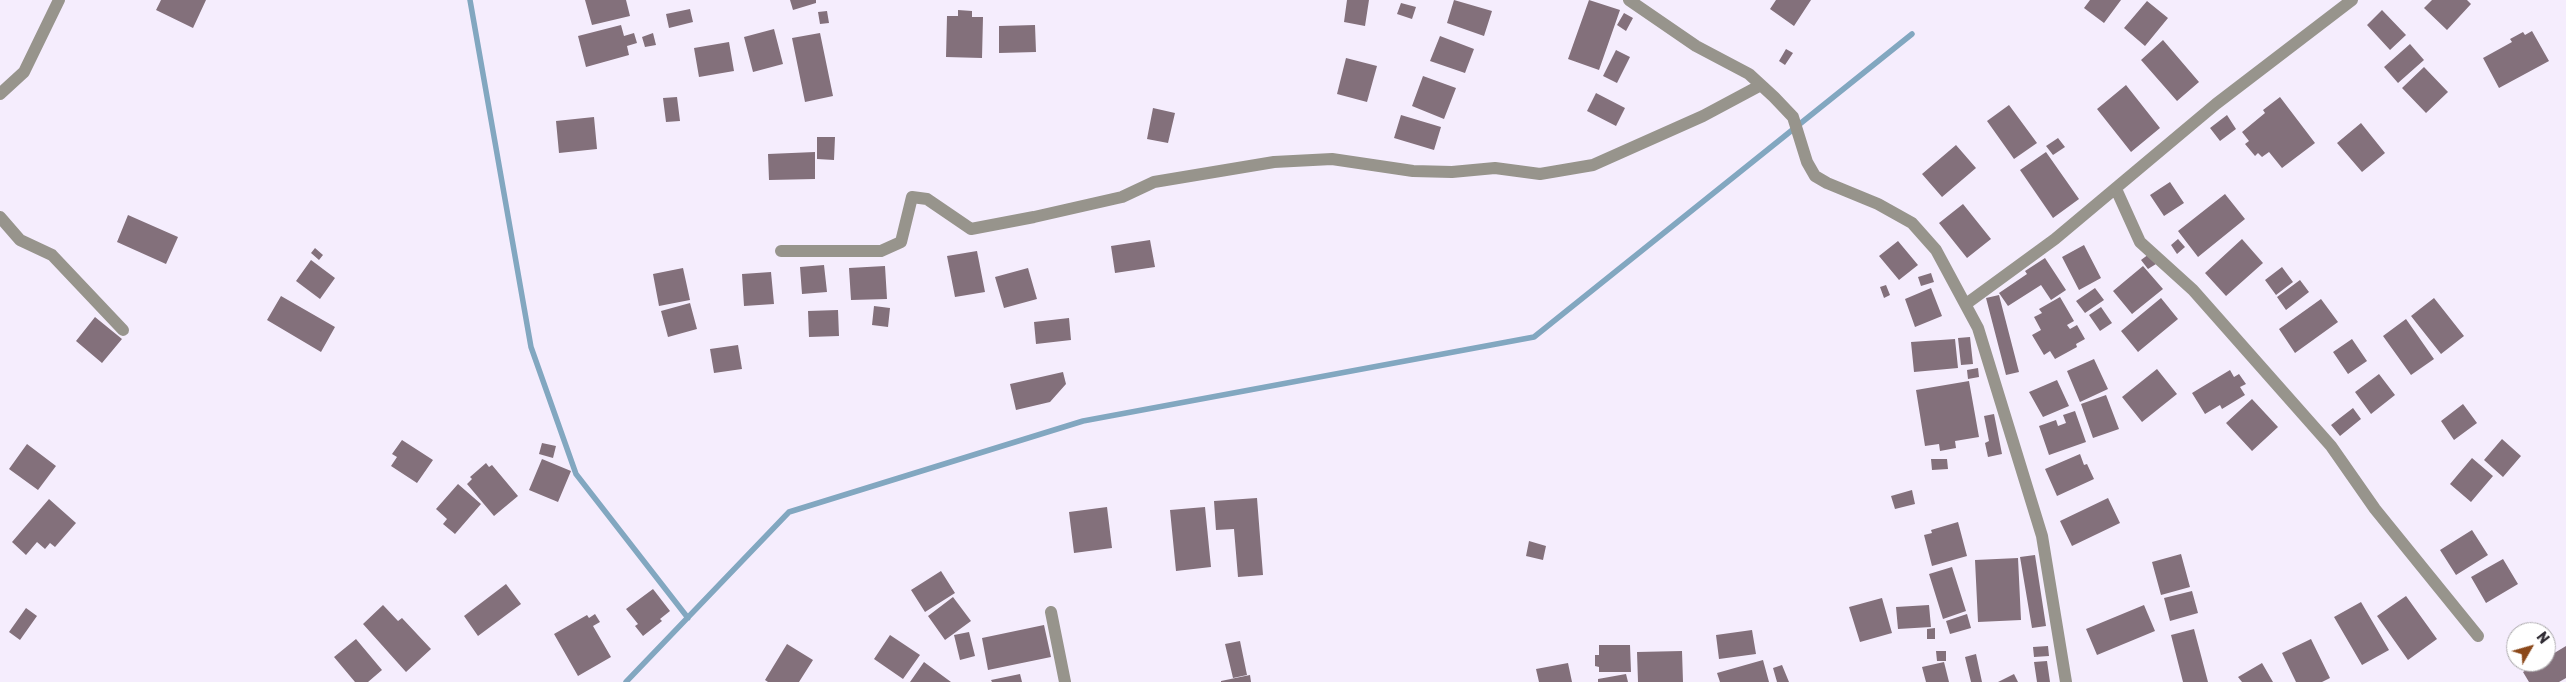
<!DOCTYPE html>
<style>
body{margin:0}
#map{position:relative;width:2566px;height:682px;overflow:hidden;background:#f5edfd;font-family:Rubik,sans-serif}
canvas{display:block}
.north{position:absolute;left:2506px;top:622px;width:50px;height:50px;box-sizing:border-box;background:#fff;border:1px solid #adabae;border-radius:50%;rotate:52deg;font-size:14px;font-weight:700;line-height:20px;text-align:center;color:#312d35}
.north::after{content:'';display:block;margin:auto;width:18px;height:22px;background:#8b481a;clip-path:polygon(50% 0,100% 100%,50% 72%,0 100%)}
</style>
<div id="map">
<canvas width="2566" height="682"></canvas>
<div class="north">N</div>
</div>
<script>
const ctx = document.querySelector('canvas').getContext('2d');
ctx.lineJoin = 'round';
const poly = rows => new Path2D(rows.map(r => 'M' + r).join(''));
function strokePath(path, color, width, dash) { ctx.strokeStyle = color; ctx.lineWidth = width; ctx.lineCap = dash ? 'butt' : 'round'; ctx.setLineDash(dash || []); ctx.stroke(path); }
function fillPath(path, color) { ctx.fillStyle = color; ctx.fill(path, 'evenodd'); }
strokePath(poly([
 [470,0,531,347,576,474,688,618],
 [626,682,789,512,1083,421,1534,337,1912,34]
]), '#82a7c0', 5.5);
fillPath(poly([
 [161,0,206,0,193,28,156,10],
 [585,0,626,0,630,16,592,25],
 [790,0,816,0,816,3,793,10],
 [1347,0,1369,0,1365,26,1344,22],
 [1454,0,1492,11,1484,36,1447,23],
 [1589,0,1620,10,1599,70,1568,59],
 [1776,0,1811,0,1794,26,1770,9],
 [2090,0,2121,0,2104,23,2084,8],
 [2432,0,2467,0,2471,4,2447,30,2424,8],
 [2147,1,2168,18,2145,46,2124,28],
 [1401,3,1416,7,1412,19,1397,14],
 [690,9,693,22,669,28,666,14],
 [958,10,972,11,972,17,983,17,982,58,946,57,947,16,958,16],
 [2382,10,2406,35,2390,50,2367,25],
 [827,11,829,23,820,24,818,12],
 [1624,13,1633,18,1626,31,1617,25],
 [621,25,624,36,634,33,637,43,627,46,629,55,586,67,578,36],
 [1035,25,1036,52,999,53,999,26],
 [774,29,783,64,753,72,744,37],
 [2532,31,2549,61,2499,88,2483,58,2512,42,2510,39,2523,32,2525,35],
 [653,33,656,45,645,47,642,37],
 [820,33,833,96,805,102,792,38],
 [1440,36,1474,49,1465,73,1430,61],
 [2163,40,2199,82,2177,101,2141,60],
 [729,42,734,71,699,77,694,48],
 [2410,44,2424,60,2398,83,2384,67],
 [1786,49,1793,53,1785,65,1779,61],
 [1616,50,1630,57,1617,83,1603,76],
 [1346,58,1377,66,1367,102,1337,94],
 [2424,67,2448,92,2426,113,2402,88],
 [1423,76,1456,88,1444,119,1412,106],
 [2126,85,2160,128,2131,152,2097,109],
 [1596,93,1625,108,1616,126,1587,111],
 [677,97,680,121,666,122,663,98],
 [2280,97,2315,143,2282,168,2269,152,2262,157,2258,153,2255,156,2245,144,2249,141,2242,132,2265,113,2263,110],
 [2009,105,2037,143,2014,159,1987,121],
 [1153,108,1175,113,1168,143,1147,139],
 [1401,115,1441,127,1434,150,1394,138],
 [2227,115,2236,129,2220,141,2210,128],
 [594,117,597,149,559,153,556,121],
 [2361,123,2385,153,2362,172,2337,143],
 [817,137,835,137,834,160,817,159],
 [2058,138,2065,147,2053,155,2046,146],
 [1956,145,1976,168,1942,197,1922,174],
 [815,152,815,179,769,180,768,154],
 [2046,152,2079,199,2053,218,2020,170],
 [2170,182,2184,203,2164,216,2150,195],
 [2225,194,2245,219,2198,257,2178,231],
 [1963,204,1991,239,1967,258,1939,223],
 [128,215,178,237,166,264,117,242],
 [2178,239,2185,247,2177,254,2171,245],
 [2242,239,2263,263,2226,296,2205,273],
 [1150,240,1155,267,1115,273,1111,246],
 [1898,241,1918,265,1899,280,1879,256],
 [2084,245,2101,278,2079,290,2062,257],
 [315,248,323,255,319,260,311,253],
 [977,251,985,292,955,297,947,256],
 [2149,254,2156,264,2148,269,2141,260],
 [2045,258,2066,290,2051,300,2041,285,2008,306,1999,293,2027,274,2025,271],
 [311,260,335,278,320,299,296,281],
 [824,265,827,292,802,294,800,267],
 [885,266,887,299,851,300,849,268],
 [2143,266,2163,289,2132,314,2113,291],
 [2282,267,2293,282,2276,295,2265,280],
 [683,268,690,300,659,306,653,274],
 [1028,268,1037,299,1004,308,995,277],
 [771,272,774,304,744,306,742,274],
 [1931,273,1934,282,1921,286,1918,277],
 [2300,280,2309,292,2286,310,2277,297],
 [1886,285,1890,295,1884,298,1880,287],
 [1931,288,1942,316,1915,327,1905,299],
 [2095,288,2104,300,2085,313,2076,301],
 [1999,295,2019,372,2006,375,1986,298],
 [281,296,335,327,321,352,267,320],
 [2060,297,2074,321,2067,325,2070,329,2077,325,2085,339,2076,344,2077,347,2055,359,2050,351,2044,355,2032,335,2041,330,2034,317,2042,313,2039,309],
 [2161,298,2178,319,2138,352,2121,331],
 [2434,298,2464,336,2441,354,2411,316],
 [2321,299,2338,322,2295,353,2279,329],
 [690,303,697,329,668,337,661,311],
 [874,306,890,308,888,327,872,325],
 [2101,307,2112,323,2100,331,2089,315],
 [838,310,839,336,809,337,808,311],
 [95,317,122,339,102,363,76,341],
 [1069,318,1071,340,1036,344,1034,322],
 [2406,319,2434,359,2411,375,2383,336],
 [1970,337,1973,364,1961,365,1958,338],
 [1955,339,1958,368,1914,372,1911,342],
 [2352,339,2367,361,2348,374,2333,352],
 [738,345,742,369,714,373,710,349],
 [2094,359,2108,389,2080,402,2067,371],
 [1978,368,1979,377,1968,379,1967,370],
 [2157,369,2177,394,2142,422,2122,397],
 [2230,370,2234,377,2239,374,2246,384,2240,387,2245,395,2222,409,2220,405,2205,414,2192,393],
 [1063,372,1066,384,1050,402,1016,410,1010,384],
 [2379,374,2395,395,2371,414,2355,392],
 [2057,380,2069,406,2043,417,2029,392],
 [1969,381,1979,437,1955,441,1956,448,1940,451,1939,444,1925,446,1916,390],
 [2106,395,2119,429,2093,438,2081,404],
 [2252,399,2278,427,2252,451,2226,423],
 [2463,404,2477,423,2454,440,2441,421],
 [2353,408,2361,419,2340,436,2331,425],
 [2075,411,2086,442,2049,455,2039,426,2056,420,2058,426,2066,423,2063,415],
 [1994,414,2002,454,1988,457,1985,443,1989,441,1984,416],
 [2502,439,2521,456,2503,477,2484,460],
 [402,440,433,460,417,483,391,466,397,457,392,454],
 [542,443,556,446,553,458,539,454],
 [27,444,56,466,38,490,9,469],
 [2080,454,2084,465,2087,464,2094,479,2057,496,2045,469],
 [2472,458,2493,476,2471,502,2450,484],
 [542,459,571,471,558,502,529,490],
 [1931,459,1947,459,1948,469,1932,470],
 [486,463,489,467,492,465,518,496,494,516,467,484,472,479,470,477],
 [458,484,481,504,455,534,443,524,447,519,436,509],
 [1912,490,1915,504,1895,509,1891,496],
 [1257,498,1263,575,1238,577,1234,529,1216,530,1214,501],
 [2108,498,2120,523,2072,546,2060,521],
 [49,499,76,523,55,547,50,543,45,549,37,542,26,555,12,542],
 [1107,507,1112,548,1074,553,1069,512],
 [1205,507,1211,567,1176,571,1170,510],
 [1958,522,1967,556,1932,566,1924,535,1932,533,1931,530],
 [2472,530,2488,555,2456,575,2440,550],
 [1529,541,1546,546,1543,560,1526,556],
 [2181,554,2190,587,2161,595,2152,562],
 [2035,555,2046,626,2032,628,2020,557],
 [2018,558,2021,620,1978,622,1975,560],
 [2503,559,2518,584,2486,603,2471,577],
 [1952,567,1966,611,1943,619,1929,574],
 [941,571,955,593,925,612,911,590],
 [506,584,521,604,478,636,464,616],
 [653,589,670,611,660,619,662,621,643,636,635,626,638,624,626,609],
 [2192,591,2198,613,2170,621,2164,598],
 [2406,596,2437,639,2408,660,2377,616],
 [953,597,971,621,945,640,928,616],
 [1882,598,1892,633,1860,642,1849,607],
 [2361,602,2389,650,2362,665,2334,617],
 [383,605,398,621,402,618,431,649,406,672,363,624],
 [1929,605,1931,627,1898,629,1896,607],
 [2144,605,2155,631,2097,655,2086,629],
 [26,608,37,616,20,640,9,632],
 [595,614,600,622,593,626,611,657,578,676,554,634,587,615,589,618],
 [1967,614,1971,628,1950,634,1946,621],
 [1044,625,1051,657,988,670,982,638],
 [1935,628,1935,639,1927,639,1927,629],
 [2194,629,2208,682,2183,682,2171,635],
 [1752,630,1756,654,1719,659,1716,635],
 [969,632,975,656,960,660,954,635],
 [890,635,920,655,903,679,874,659],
 [356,639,382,670,368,682,355,682,334,657],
 [2311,639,2330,678,2322,682,2296,682,2282,653],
 [1240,641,1247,675,1233,678,1225,644],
 [787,644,813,660,799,682,768,682,765,680],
 [1599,645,1630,645,1631,672,1599,672,1599,667,1595,666,1595,655,1599,655],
 [2048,646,2049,656,2034,657,2033,647],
 [2566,646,2566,678,2559,682,2529,682,2523,672,2540,662,2546,662,2546,658],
 [1682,651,1683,682,1638,682,1637,652],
 [1936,651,1946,651,1946,661,1937,661],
 [1976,654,1982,682,1971,682,1965,657],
 [1763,660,1769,682,1720,682,1717,673],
 [2047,661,2050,682,2037,682,2034,662],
 [924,662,951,682,910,682],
 [1944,662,1949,682,1926,682,1922,667],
 [1568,663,1572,682,1539,682,1536,669],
 [2262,663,2273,682,2242,682,2238,677],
 [1782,665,1789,682,1777,682,1773,668],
 [1020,674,1022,682,992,682,991,680],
 [1626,674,1628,682,1598,682,1598,679],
 [2014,674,2018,682,1998,682],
 [1250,675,1251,682,1221,682,1221,681]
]), '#83707b');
strokePath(poly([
 [1629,0,1696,46,1749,74,1774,97,1793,117,1807,162,1815,176,1827,183,1878,204,1912,223,1936,250,1978,328,2042,536,2066,682],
 [0,94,24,72,59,0],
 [2116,189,2140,242,2193,290,2331,446,2375,509,2478,636],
 [0,217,20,240,52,255,123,330],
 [781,251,881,251,901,242,912,197,927,199,971,229,1034,217,1122,197,1154,182,1274,162,1332,159,1413,171,1452,172,1495,168,1540,174,1593,165,1703,116,1761,85],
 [1966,304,2055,239,2216,104,2352,0],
 [1051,612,1065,682]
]), '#97948c', 12);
</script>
